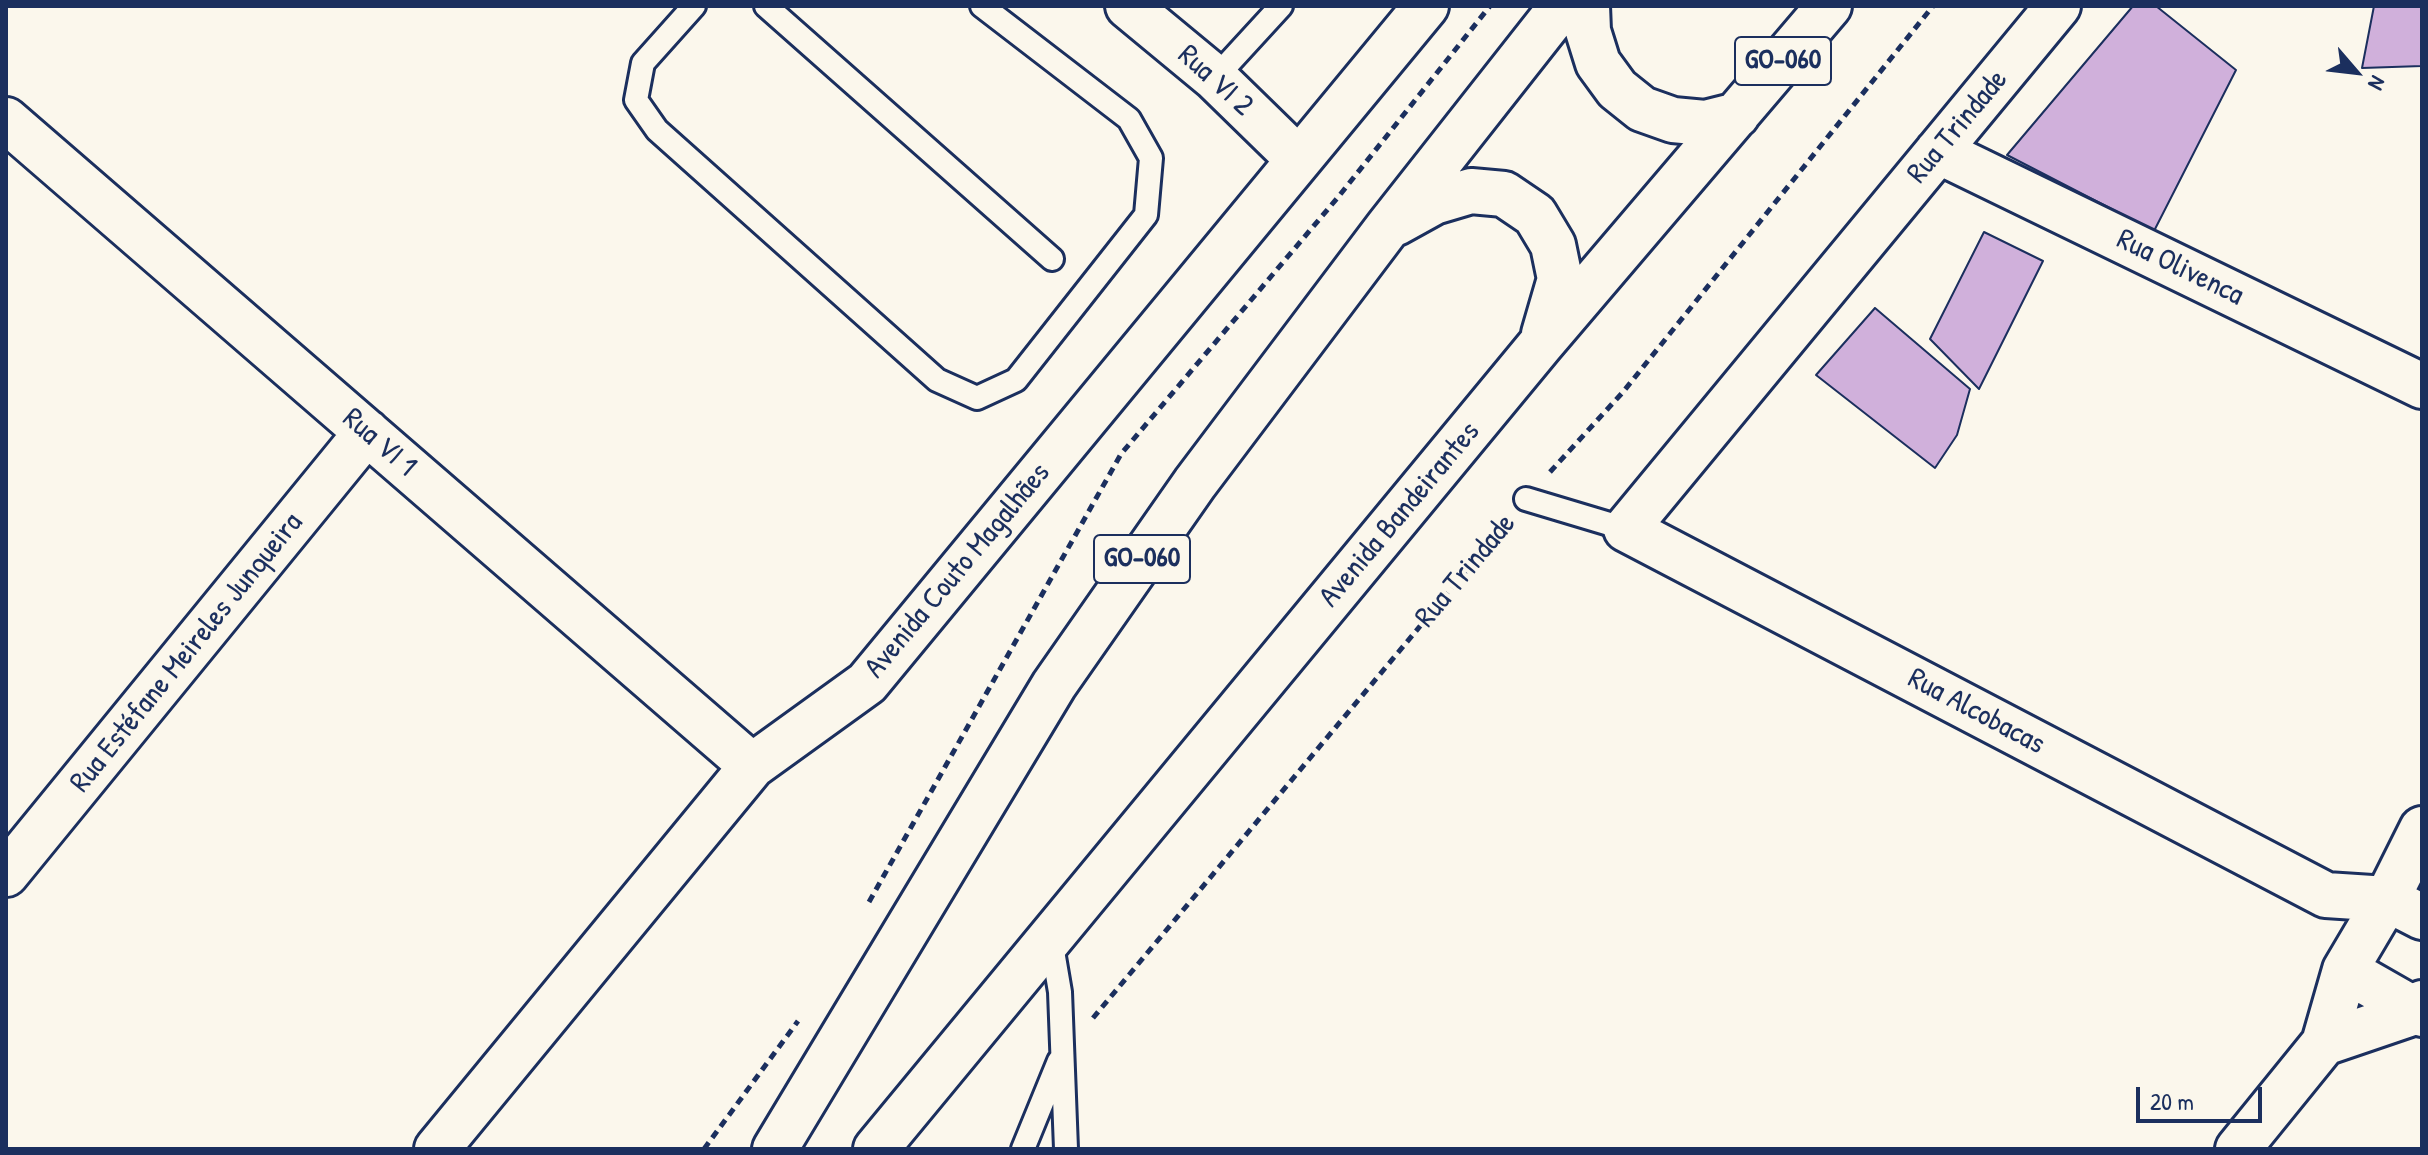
<!DOCTYPE html>
<meta charset="utf-8">
<style>
body{margin:0}
#map{position:relative;width:2428px;height:1155px;overflow:hidden;background:#fbf7ec;font-family:"Patrick Hand",sans-serif}
canvas{display:block}
.frame{position:absolute;inset:0;border:8px solid #1b2f5e;pointer-events:none}
.north{position:absolute;left:2316px;top:32px;width:80px;height:80px;-webkit-text-stroke:6px #fbf7ec;paint-order:stroke;rotate:118deg;font-size:22px;font-weight:700;line-height:32px;text-align:center;color:#1b2f5e}
.north::after{content:'';display:block;margin:auto;width:28px;height:36px;background:#1b2f5e;clip-path:polygon(50% 0,100% 100%,50% 72%,0 100%)}
.scale{position:absolute;left:2136px;top:1087px;width:126px;height:36px;box-sizing:border-box;border:4px solid #1b2f5e;border-top:0;padding-left:10px;font-size:24px;line-height:28px;white-space:nowrap;color:#1b2f5e;-webkit-text-stroke:6px #fbf7ec;paint-order:stroke}
</style>
<div id="map">
<canvas width="2428" height="1155"></canvas>
<div class="frame"></div>
<div class="north">N</div>
<div class="scale">20 m</div>
</div>
<script>
const ctx = document.querySelector('canvas').getContext('2d');
ctx.lineJoin = 'round';
function fillPath(path, color) { ctx.fillStyle = color; ctx.fill(path, 'evenodd'); }
const poly = rows => new Path2D(rows.map(r => 'M' + r).join(''));
function strokePath(path, color, width, dash) { ctx.strokeStyle = color; ctx.lineWidth = width; ctx.lineCap = dash ? 'butt' : 'round'; ctx.setLineDash(dash || []); ctx.stroke(path); }
function drawText(font, color, halo, rows, align = 'center') {
  ctx.font = font + ' "Patrick Hand",sans-serif'; ctx.lineWidth = 8; ctx.setLineDash([]); ctx.textBaseline = 'middle'; ctx.strokeStyle = halo; ctx.fillStyle = color; for (const [text, x, y, turn = 0] of rows) {
    ctx.save(); ctx.translate(x, y); ctx.rotate((+turn || 0) * Math.PI / 180); ctx.textAlign = isNaN(turn) ? turn : align; if (halo) ctx.strokeText(text, 0, 0); ctx.fillText(text, 0, 0); ctx.restore();
  }
}
const building = poly([
 [2133,6,2156,6,2236,70,2154,231,2007,155,2133,6],
 [2374,6,2422,6,2422,66,2362,68,2374,6],
 [1984,232,2043,261,1979,389,1930,339,1984,232],
 [1875,308,1970,389,1957,435,1935,468,1816,375,1875,308]
]);
fillPath(building, '#d0b0db');
strokePath(building, '#1b2f5e', 2);
const lane = poly([
 [694,6,643,63,636,100,657,130,937,380,977,398,1016,380,1146,215,1151,158,1129,119,982,6],
 [766,6,1052,259],
 [1215,78,1281,6],
 [1526,499,1626,529],
 [1051,939,1060,992,1066,1149],
 [1023,1149,1059,1061]
]);
const street = poly([
 [1128,6,1215,78,1299,160],
 [2058,6,1626,529,2326,895,2387,899,2422,917],
 [6,120,752,766],
 [1938,151,2422,386],
 [6,874,367,432],
 [2345,970,2422,1014],
 [2324,1043,2418,1011,2422,1003],
 [437,1149,752,766,867,683,1426,6],
 [2238,1149,2324,1043,2345,970,2387,899,2422,829]
]);
const primary = poly([
 [1587,6,1588,31,1598,63,1617,89,1642,109,1673,120,1705,123,1737,115],
 [1396,223,1434,202,1471,191,1504,194,1535,215,1553,245,1560,279,1544,334],
 [775,1149,1054,685,1195,483,1388,227,1562,6],
 [876,1149,1541,344,1829,6]
]);
strokePath(lane, '#1b2f5e', 28);
strokePath(street, '#1b2f5e', 50);
strokePath(primary, '#1b2f5e', 50);
strokePath(poly([
 [1550,472,1623,392,1933,6],
 [869,902,1121,454,1339,196,1490,6],
 [1093,1018,1507,522],
 [704,1149,798,1021]
]), '#1b2f5e', 5, [8, 6]);
strokePath(lane, '#fbf7ec', 22);
strokePath(street, '#fbf7ec', 44);
strokePath(primary, '#fbf7ec', 44);
for (const [x, y, w] of [
 [1783,61,96],
 [1142,559,96]
]) { const box = new Path2D(); box.roundRect(x - w / 2, y - 24, w, 48, 6); ctx.fillStyle = '#fbf7ec'; ctx.fill(box); strokePath(box, '#1b2f5e', 2); }
drawText('bold 28px', '#1b2f5e', null, [
 ["GO-060",1783,61],
 ["GO-060",1142,559]
]);
drawText('30px', '#1b2f5e', '#fbf7ec', [
 ["Rua VI 2",1215,81,42],
 ["Rua Trindade",1958,127,-50],
 ["Rua Olivenca",2180,268,26],
 ["Rua VI 1",379,443,41],
 ["Avenida Bandeirantes",1400,515,-50],
 ["Avenida Couto Magalhães",958,571,-50],
 ["Rua Trindade",1466,571,-50],
 ["Rua Estéfane Meireles Junqueira",187,653,-51],
 ["Rua Alcobacas",1976,712,28]
]);
</script>
